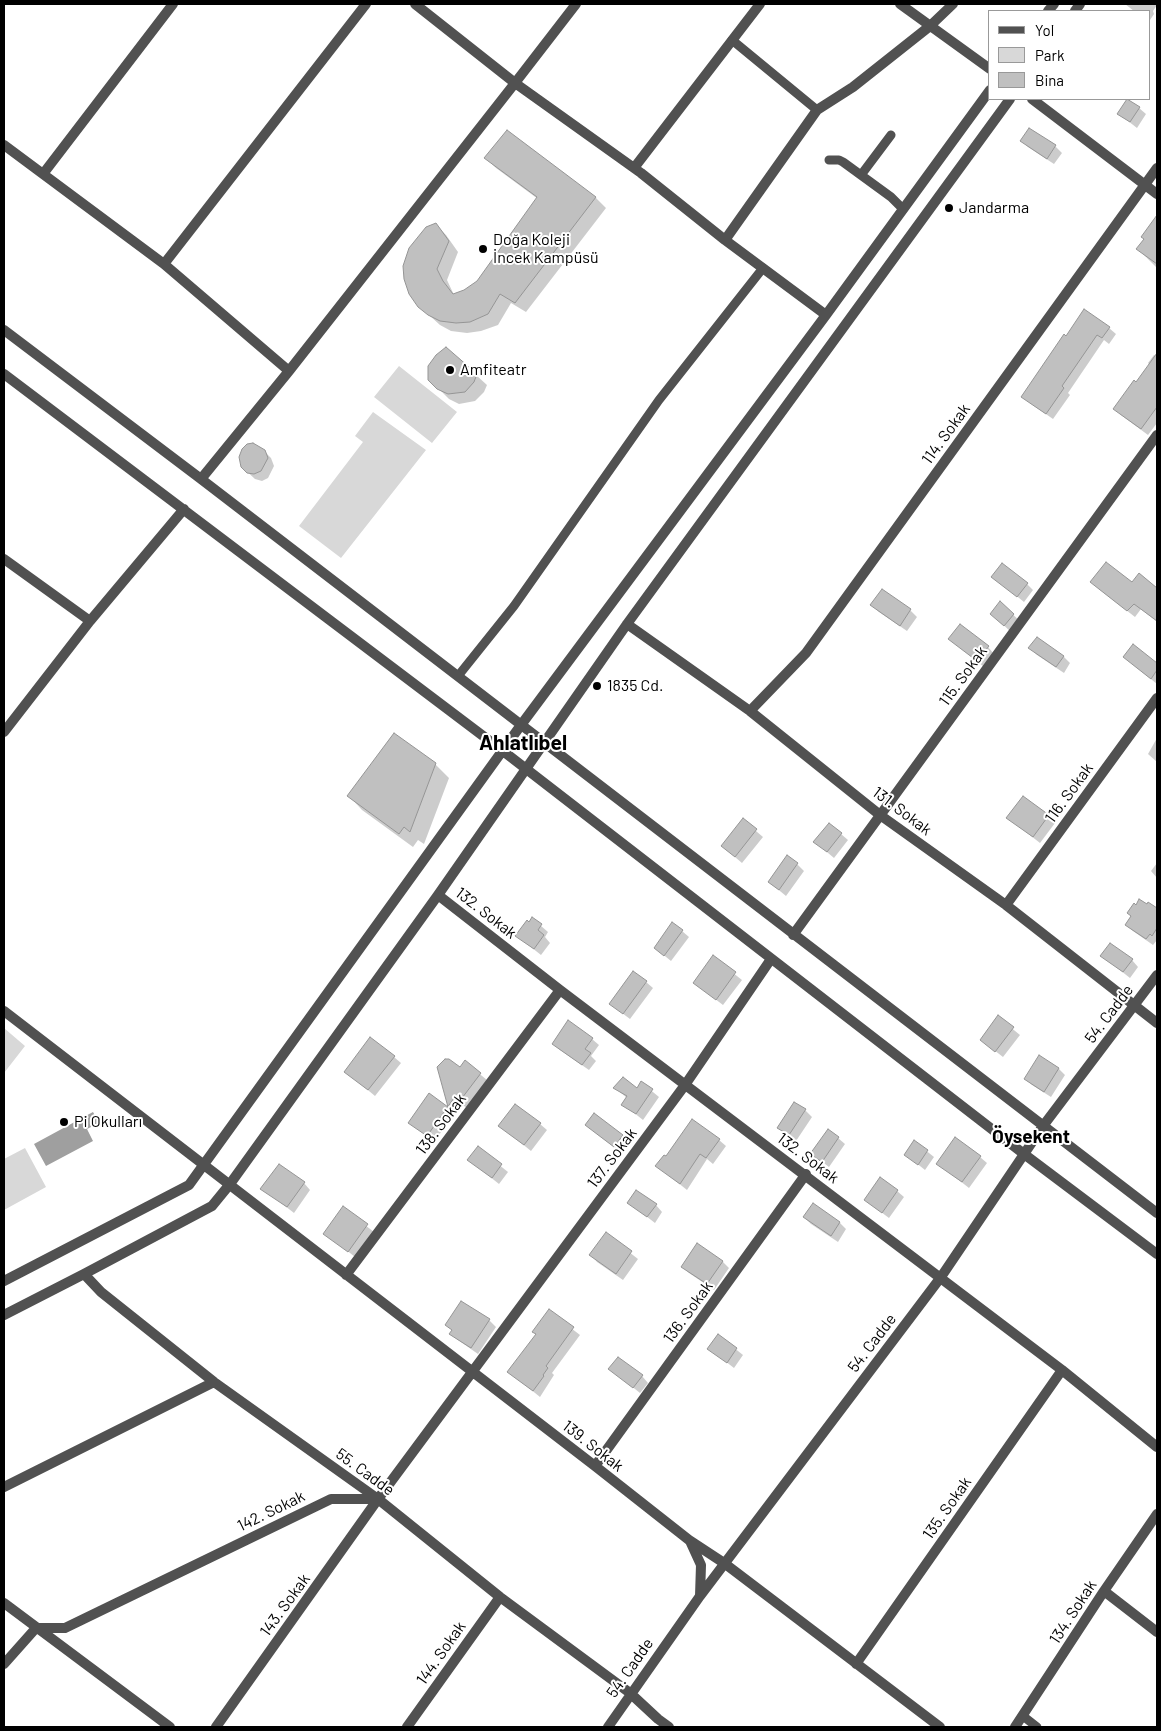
<!DOCTYPE html>
<meta charset="utf-8">
<style>
body{margin:0}
#map{position:relative;width:1161px;height:1731px;overflow:hidden;background:#fff;font-family:Barlow,sans-serif}
canvas{display:block}
.frame{position:absolute;inset:0;border:5px solid #000;pointer-events:none}
.legend{position:absolute;left:988px;top:10px;width:162px;height:90px;box-sizing:border-box;background:#fff;border:1px solid #999;margin:0;padding:6px 9px;list-style:none;font-size:15px;color:#000}
.legend li{display:flex;align-items:center;gap:10px;height:25px}
.legend b{width:25px;border:1px solid #999}
</style>
<div id="map">
<canvas width="1161" height="1731"></canvas>
<div class="frame"></div>
<ul class="legend">
<li><b style="height:6px;background:#515151"></b>Yol</li>
<li><b style="height:14px;background:#d8d8d8"></b>Park</li>
<li><b style="height:14px;background:#c0c0c0"></b>Bina</li>
</ul>
</div>
<script>
const ctx = document.querySelector('canvas').getContext('2d');
ctx.lineJoin = 'round';
function fillPath(path, color) { ctx.fillStyle = color; ctx.fill(path, 'evenodd'); }
const poly = rows => new Path2D(rows.map(r => 'M' + r).join(''));
function strokePath(path, color, width, dash) { ctx.strokeStyle = color; ctx.lineWidth = width; ctx.lineCap = dash ? 'butt' : 'round'; ctx.setLineDash(dash || []); ctx.stroke(path); }
function drawText(font, color, halo, rows, align = 'center') {
  ctx.font = font + ' Barlow,sans-serif'; ctx.lineWidth = 4; ctx.setLineDash([]); ctx.textBaseline = 'middle'; ctx.strokeStyle = halo; ctx.fillStyle = color; for (const [text, x, y, turn = 0] of rows) {
    ctx.save(); ctx.translate(x, y); ctx.rotate((+turn || 0) * Math.PI / 180); ctx.textAlign = isNaN(turn) ? turn : align; if (halo) ctx.strokeText(text, 0, 0); ctx.fillText(text, 0, 0); ctx.restore();
  }
}
fillPath(poly([
 [399,366,457,412,432,443,374,397],
 [373,412,426,450,341,558,299,526,363,442,355,436],
 [4,1028,25,1046,4,1073],
 [25,1148,46,1187,4,1210,4,1159]
]), '#d8d8d8');
fillPath(poly([
 [93,1112,99,1123,87,1129,93,1141,46,1166,34,1144]
]), '#9f9f9f');
fillPath(poly([
 [1125,4,1155,4,1157,5,1153,11,1154,14,1150,20,1150,11,1134,11],
 [1139,108,1146,114,1137,128,1119,114],
 [1029,129,1055,146,1062,153,1054,164,1028,147,1022,141],
 [507,131,596,198,606,208,526,312,511,303,498,325,481,331,467,333,451,331,440,325,419,306,436,225,446,235,458,252,447,280,454,295,465,291,478,282,538,199,496,168,486,158],
 [1151,226,1157,230,1157,268,1138,249,1145,240],
 [1109,328,1116,334,1109,344,1104,340,1068,393,1070,395,1053,419,1030,403,1023,396,1066,337],
 [1157,354,1157,423,1148,435,1121,415,1137,384,1150,365,1148,363,1154,355,1156,356],
 [476,375,487,385,484,392,475,401,459,404,449,399,429,379],
 [264,451,271,458,274,466,268,478,262,481,255,479,242,467],
 [993,577,1027,584,1033,590,1024,602],
 [1132,584,1157,594,1157,622,1141,609,1135,617,1099,589],
 [882,591,910,610,917,617,907,631,879,612,872,605],
 [1000,603,1020,621,1011,632,998,620],
 [1037,638,1064,657,1070,663,1064,673,1037,655,1030,648],
 [950,639,988,647,994,654,984,667],
 [1133,646,1157,665,1157,684,1131,663],
 [1157,738,1157,762,1148,754],
 [435,764,449,778,424,844,418,840,413,847,362,810,349,796],
 [1023,798,1055,823,1040,843,1008,818],
 [743,820,763,837,742,863,722,846],
 [841,834,848,840,834,858,815,842],
 [1157,863,1157,878,1151,871],
 [797,864,804,871,786,896,769,882],
 [1140,901,1157,912,1157,940,1153,945,1133,931,1126,925],
 [533,919,548,932,545,937,550,943,541,955,517,936],
 [682,931,689,937,671,961,655,948],
 [1102,956,1132,960,1138,967,1130,978],
 [713,957,742,980,723,1005,694,983],
 [646,982,653,988,630,1019,618,1010],
 [998,1017,1020,1035,1003,1057,981,1040],
 [592,1039,599,1045,591,1056,596,1061,589,1070,560,1050,553,1043],
 [394,1057,401,1063,375,1096,345,1071],
 [465,1062,487,1080,467,1108,461,1104,434,1142,410,1123,430,1095,450,1110,438,1067,460,1069],
 [1059,1069,1065,1075,1051,1097,1032,1085,1025,1079],
 [642,1083,659,1097,643,1120,623,1104,627,1098,615,1088,637,1090],
 [805,1110,812,1117,796,1141,779,1128],
 [540,1124,547,1130,531,1151,500,1126],
 [593,1131,622,1136,629,1143,621,1152],
 [838,1138,845,1144,829,1167,812,1154],
 [719,1140,726,1146,713,1164,707,1159,687,1190,657,1166,666,1158],
 [914,1141,934,1157,925,1170,905,1154],
 [478,1148,508,1172,499,1184,469,1160],
 [980,1157,987,1163,969,1188,937,1163],
 [304,1183,310,1190,294,1213,262,1188],
 [897,1191,904,1197,889,1218,865,1200],
 [629,1203,656,1205,662,1212,655,1223],
 [343,1208,374,1232,355,1257,325,1233],
 [804,1217,840,1223,846,1229,838,1242,811,1224],
 [606,1234,638,1259,623,1280,597,1262,591,1255],
 [698,1245,723,1262,729,1268,714,1290,689,1273,683,1267],
 [549,1311,580,1335,552,1373,554,1375,540,1397,509,1372,537,1334],
 [489,1320,496,1327,478,1354,458,1340,451,1334,453,1331,447,1325],
 [718,1335,743,1355,734,1368,708,1348],
 [610,1369,642,1376,648,1383,640,1393]
]), '#0003');
const building = poly([
 [1127,99,1140,107,1130,122,1117,114,1127,99],
 [1029,128,1056,145,1047,159,1020,141,1029,128],
 [507,130,596,197,515,303,500,294,488,314,470,322,456,323,440,321,428,315,418,307,409,294,404,279,403,266,409,248,426,227,436,223,449,241,437,269,443,281,453,294,464,290,477,281,537,197,484,158,507,130],
 [1157,215,1157,264,1136,249,1144,239,1141,237,1157,215],
 [1084,309,1110,327,1102,338,1097,335,1062,386,1064,388,1046,414,1021,397,1064,334,1066,336,1084,309],
 [446,347,477,374,474,382,465,392,448,394,437,389,428,380,428,366,436,355,446,347],
 [1157,353,1157,407,1141,429,1113,409,1134,380,1136,382,1157,353],
 [253,443,265,450,268,458,261,471,254,474,247,473,241,467,239,457,242,449,247,444,253,443],
 [1106,562,1132,582,1139,573,1157,588,1157,621,1134,604,1127,611,1090,582,1106,562],
 [1002,563,1028,583,1017,597,991,577,1002,563],
 [882,589,911,609,900,626,870,605,882,589],
 [1000,601,1014,614,1004,626,990,614,1000,601],
 [960,624,989,646,977,661,948,639,960,624],
 [1037,637,1064,656,1056,667,1028,648,1037,637],
 [1133,644,1157,663,1157,670,1151,679,1123,657,1133,644],
 [394,733,436,763,410,832,404,827,399,834,347,796,394,733],
 [1023,796,1049,815,1033,837,1006,818,1023,796],
 [743,818,757,829,735,857,721,846,743,818],
 [829,823,842,833,827,852,813,842,829,823],
 [787,855,798,863,779,890,768,882,787,855],
 [1139,899,1147,904,1148,902,1157,908,1157,928,1152,936,1150,934,1146,939,1125,925,1131,916,1127,913,1134,903,1136,905,1139,899],
 [532,917,542,924,538,930,544,935,534,949,515,936,527,920,529,922,532,917],
 [672,922,683,930,664,956,654,948,672,922],
 [1110,943,1133,959,1123,972,1100,956,1110,943],
 [713,955,736,972,716,1000,693,983,713,955],
 [633,971,647,981,623,1014,609,1004,633,971],
 [998,1015,1014,1027,995,1052,980,1040,998,1015],
 [568,1020,593,1038,585,1049,591,1053,582,1065,552,1044,568,1020],
 [370,1037,395,1056,368,1090,344,1072,370,1037],
 [1039,1055,1059,1068,1044,1092,1024,1079,1039,1055],
 [445,1059,449,1059,460,1067,465,1060,481,1073,459,1102,454,1098,427,1136,408,1123,429,1093,448,1107,437,1067,445,1059],
 [623,1077,637,1088,641,1081,653,1089,636,1114,621,1105,627,1096,613,1088,623,1077],
 [794,1102,806,1109,789,1135,777,1128,794,1102],
 [515,1104,541,1123,524,1145,498,1126,515,1104],
 [594,1113,623,1135,614,1147,585,1125,594,1113],
 [692,1119,720,1139,706,1158,700,1154,680,1184,655,1166,664,1155,666,1156,692,1119],
 [828,1129,839,1137,822,1162,810,1154,828,1129],
 [955,1137,981,1156,962,1182,936,1164,955,1137],
 [914,1140,928,1150,918,1165,904,1155,914,1140],
 [478,1146,502,1164,492,1178,467,1160,478,1146],
 [279,1164,305,1182,287,1207,260,1189,279,1164],
 [880,1177,898,1190,882,1213,864,1200,880,1177],
 [636,1190,657,1204,647,1217,627,1203,636,1190],
 [813,1203,840,1222,831,1236,803,1217,813,1203],
 [343,1206,368,1224,348,1252,323,1234,343,1206],
 [606,1232,632,1251,616,1274,589,1255,606,1232],
 [697,1243,723,1261,707,1284,681,1267,697,1243],
 [461,1301,490,1319,471,1348,449,1334,452,1330,445,1325,461,1301],
 [549,1309,574,1327,546,1366,548,1368,543,1375,544,1376,533,1391,507,1372,536,1334,532,1332,549,1309],
 [718,1334,737,1348,727,1363,707,1349,718,1334],
 [618,1357,643,1375,633,1388,608,1369,618,1357]
]);
fillPath(building, '#c0c0c0');
strokePath(building, '#959595', 1);
strokePath(poly([
 [732,40,817,110],
 [829,160,839,160,843,162,891,197,903,209],
 [861,175,891,135],
 [458,676,514,606,659,400,763,268],
 [1023,1716,1037,1727]
]), '#515151', 9);
strokePath(poly([
 [415,4,515,83,641,173,725,240,826,315],
 [900,4,990,69],
 [1048,11,1054,4],
 [1075,11,1080,4],
 [1032,99,1157,194],
 [4,145,164,264,289,371],
 [634,168,760,4],
 [43,174,173,4],
 [725,240,817,110,853,87,930,26,953,4],
 [164,264,366,4],
 [4,330,201,479,1157,1213],
 [4,374,503,751,1024,1154,1157,1254],
 [201,479,289,371,515,83,576,4],
 [4,559,90,621],
 [627,624,750,711,880,815,1006,905,1157,1023],
 [750,711,806,653,1157,168],
 [4,732,90,621,184,509],
 [438,895,560,990,1062,1370,1157,1447],
 [1006,905,1157,698],
 [793,935,1157,435],
 [4,1011,595,1466,689,1540,724,1563,940,1727],
 [84,1274,101,1292,214,1382,378,1499,500,1597,630,1693,658,1719,669,1727],
 [346,1275,560,990],
 [4,1281,189,1185,521,725,826,315,990,90],
 [4,1315,84,1274,212,1206,230,1184,438,895,627,624,1010,99],
 [595,1466,806,1174],
 [4,1487,214,1382],
 [690,1541,701,1565,700,1596],
 [1104,1591,1157,1632],
 [4,1603,170,1727],
 [36,1628,65,1628,331,1499,378,1499],
 [4,1664,36,1628],
 [856,1664,1062,1370],
 [216,1727,378,1499,685,1085,771,959],
 [407,1727,500,1597],
 [608,1727,700,1596,941,1277,1043,1126,1157,975],
 [1015,1727,1104,1591,1157,1514]
]), '#515151', 10);
for (const [x, y, r, color] of [
 [949,208,5,"#000"],
 [483,249,5,"#000"],
 [450,370,5,"#000"],
 [597,686,5,"#000"],
 [64,1122,5,"#000"]
]) { const dot = new Path2D(); dot.arc(x, y, r, 0, 2 * Math.PI); ctx.fillStyle = color; ctx.fill(dot); strokePath(dot, '#fff', 2); }
drawText('16px', '#000', '#fff', [
 ["Jandarma",959,208],
 ["Doğa Koleji",493,240],
 ["İncek Kampüsü",493,258],
 ["Amfiteatr",460,370],
 ["1835 Cd.",607,686],
 ["Pi Okulları",74,1122]
], 'left');
drawText('16px', '#000', '#fff', [
 ["114. Sokak",946,434,-54],
 ["115. Sokak",963,676,-54],
 ["116. Sokak",1069,793,-54],
 ["131. Sokak",902,811,37],
 ["132. Sokak",486,913,38],
 ["54. Cadde",1109,1014,-53],
 ["138. Sokak",441,1124,-53],
 ["137. Sokak",612,1158,-53],
 ["132. Sokak",808,1158,37],
 ["136. Sokak",688,1312,-54],
 ["54. Cadde",872,1343,-53],
 ["139. Sokak",593,1446,38],
 ["55. Cadde",365,1472,36],
 ["135. Sokak",947,1508,-55],
 ["142. Sokak",271,1511,-26],
 ["143. Sokak",285,1605,-54],
 ["134. Sokak",1073,1612,-57],
 ["144. Sokak",441,1653,-55],
 ["54. Cadde",630,1668,-55]
]);
drawText('bold 19px', '#000', '#fff', [
 ["Öysekent",1031,1137]
]);
drawText('bold 21px', '#000', '#fff', [
 ["Ahlatlıbel",523,743]
]);
</script>
